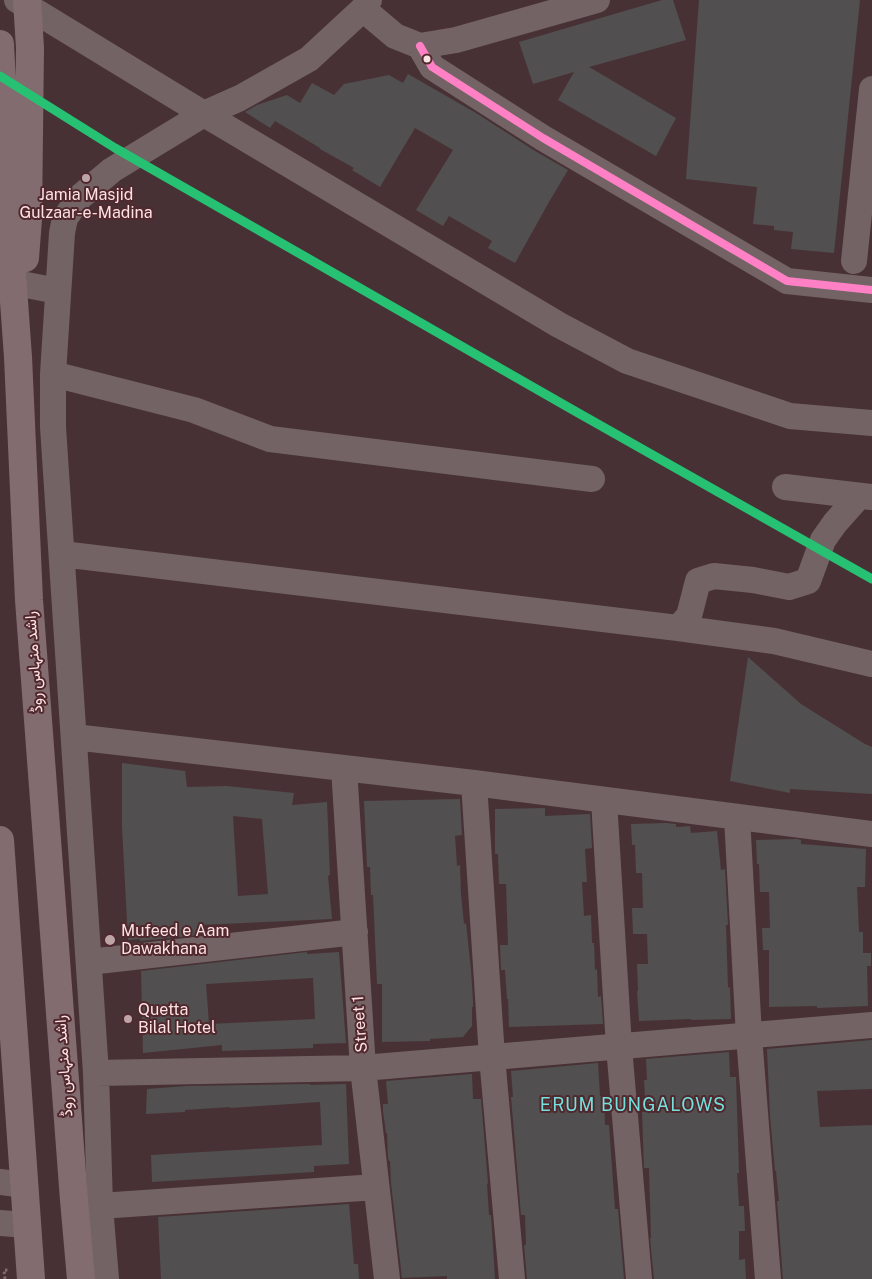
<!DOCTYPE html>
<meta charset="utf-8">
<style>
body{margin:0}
canvas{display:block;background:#473134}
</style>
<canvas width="872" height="1279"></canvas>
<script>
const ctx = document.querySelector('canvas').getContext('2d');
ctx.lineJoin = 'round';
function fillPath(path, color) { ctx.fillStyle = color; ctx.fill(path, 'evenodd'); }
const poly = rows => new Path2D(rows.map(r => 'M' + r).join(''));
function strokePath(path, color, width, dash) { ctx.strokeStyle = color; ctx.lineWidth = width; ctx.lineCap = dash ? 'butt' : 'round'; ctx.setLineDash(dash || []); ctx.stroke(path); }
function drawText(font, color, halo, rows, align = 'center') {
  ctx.font = font + ' "Public Sans",Vazirmatn,sans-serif'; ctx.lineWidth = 4; ctx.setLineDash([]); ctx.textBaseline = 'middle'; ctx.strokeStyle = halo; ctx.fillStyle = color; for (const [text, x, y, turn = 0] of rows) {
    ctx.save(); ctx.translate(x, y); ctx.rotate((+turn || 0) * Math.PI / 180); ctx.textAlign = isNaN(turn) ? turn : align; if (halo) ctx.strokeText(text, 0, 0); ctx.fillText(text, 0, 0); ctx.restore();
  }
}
fillPath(poly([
 [662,0,673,0,686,40,589,67,676,118,656,156,558,100,574,72,533,84,519,42],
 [699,0,860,0,834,253,791,249,793,232,774,230,774,226,753,224,757,187,686,179],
 [408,74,476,113,535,151,568,170,549,202,515,263,488,248,492,241,449,216,443,226,416,210,453,150,415,128,380,187,352,170,354,168,320,149,320,148,275,121,270,128,245,112,257,105,287,95,300,103,312,83,334,95,344,84,389,75,403,83],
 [748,657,801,704,865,744,872,747,872,794,790,789,790,793,730,781],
 [122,763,185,771,187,787,227,786,294,793,292,805,327,802,330,875,328,876,332,919,199,925,199,935,140,941,140,939,128,940,122,827],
 [233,816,262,819,268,894,238,896],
 [460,799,462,835,455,836,457,866,460,865,461,894,464,924,466,923,471,970,473,1001,473,1007,472,1007,472,1026,463,1037,430,1039,430,1041,382,1042,382,984,377,984,373,895,371,895,370,867,367,867,364,801],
 [545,808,545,816,590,814,592,848,585,849,587,882,582,882,584,916,591,915,592,943,594,943,595,970,597,969,598,997,601,996,603,1024,509,1027,508,999,507,999,505,970,501,970,500,945,508,945,506,884,499,884,498,854,495,854,495,809],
 [666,823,676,824,676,827,690,826,691,833,717,831,721,870,725,869,728,925,726,925,728,988,730,987,731,1019,691,1020,691,1019,639,1021,637,991,638,991,637,964,648,964,647,934,633,934,632,908,643,908,642,873,636,873,635,845,632,845,631,824],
 [797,839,801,840,801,844,866,849,865,887,857,887,859,932,863,932,863,953,871,953,871,966,867,966,868,1006,817,1008,817,1006,769,1007,769,950,763,950,762,928,770,928,769,892,760,892,759,864,757,864,756,840],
 [307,952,307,954,339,952,346,1043,313,1044,313,1048,222,1051,222,1045,143,1053,141,971],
 [313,978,315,1019,209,1024,206,984],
 [872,1040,872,1089,817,1091,820,1127,872,1125,872,1279,783,1279,777,1201,779,1201,776,1171,775,1171,770,1116,767,1049],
 [729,1052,730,1077,736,1077,739,1173,737,1173,739,1206,744,1206,745,1231,739,1231,739,1260,745,1259,746,1279,654,1279,650,1238,651,1238,649,1168,644,1168,642,1112,646,1112,644,1080,647,1080,646,1059],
 [598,1063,600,1096,604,1096,605,1125,609,1125,615,1209,618,1209,624,1279,527,1279,524,1245,526,1245,525,1215,521,1215,511,1097,513,1097,511,1071],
 [472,1074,473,1099,481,1099,488,1183,487,1184,489,1215,491,1215,495,1279,447,1279,447,1276,402,1278,391,1183,390,1161,389,1161,388,1158,387,1133,386,1133,383,1111,383,1104,388,1104,386,1081],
 [310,1084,310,1085,346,1084,349,1164,314,1166,314,1172,152,1182,151,1155,322,1145,320,1102,230,1108,230,1107,185,1110,185,1112,146,1114,147,1089,187,1086],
 [349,1204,354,1264,358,1264,359,1279,161,1279,158,1217]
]), '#514f50');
strokePath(poly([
 [5,1279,4,1270,10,1270]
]), '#7d6d6f', 3, [2.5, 2.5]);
strokePath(poly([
 [17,0,204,114,559,325,627,361,790,416,872,423],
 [363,9,395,36,420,46,456,40,597,0],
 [420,46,432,67,543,138,787,281,872,290],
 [854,261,872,89],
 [0,280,58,291],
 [53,374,194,410,270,439,592,479],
 [785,487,871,497],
 [62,554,678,628,689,616,698,581,714,576,753,580,789,587,808,581,823,540,835,523,859,496],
 [678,628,774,641,872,664],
 [74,737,474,783,872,834],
 [344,768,363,1068,387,1279],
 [474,783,492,1057,512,1279],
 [604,800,619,1047,639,1279],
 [737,817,749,1036,768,1279],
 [89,962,355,932],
 [96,1073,363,1068,872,1025],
 [0,1182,25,1185],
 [84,1204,100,1206,376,1187],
 [0,1223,27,1225],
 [106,1279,100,1206,96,1073,53,427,53,374,62,233,65,218,80,197,112,170,204,114,240,98,309,59,363,9,369,0]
]), '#736364', 26);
strokePath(poly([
 [0,44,10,246,18,357,29,600,74,1200,81,1279],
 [25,258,28,219,30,48,27,0],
 [0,840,31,1279]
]), '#826c6f', 28);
strokePath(poly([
 [420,46,432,67,543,138,787,281,872,290]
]), '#ff80c5', 8);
strokePath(poly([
 [0,76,115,148,573,410,872,579]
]), '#26c172', 9);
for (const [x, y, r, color] of [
 [427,59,4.5,"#fde2e4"],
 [86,178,5,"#bda4a6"],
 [110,940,6,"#bda4a6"],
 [128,1019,5,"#bda4a6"]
]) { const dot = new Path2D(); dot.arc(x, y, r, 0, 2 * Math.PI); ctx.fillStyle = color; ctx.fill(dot); strokePath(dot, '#50282d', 2); }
drawText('16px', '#fde2e4', '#50282d', [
 ["Jamia Masjid",86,195,"center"],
 ["Gulzaar-e-Madina",86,213,"center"],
 ["Mufeed e Aam",121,931],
 ["Dawakhana",121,949],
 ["Quetta",138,1010],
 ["Bilal Hotel",138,1028]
], 'left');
drawText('16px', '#fde2e4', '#50282d', [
 ["راشد منہاس روڈ",34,662,-94],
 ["Street 1",360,1024,-94],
 ["راشد منہاس روڈ",64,1066,-94]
]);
ctx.letterSpacing = '1px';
drawText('18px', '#74e0dc', '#50282d', [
 ["ERUM BUNGALOWS",633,1105]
]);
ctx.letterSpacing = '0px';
</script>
